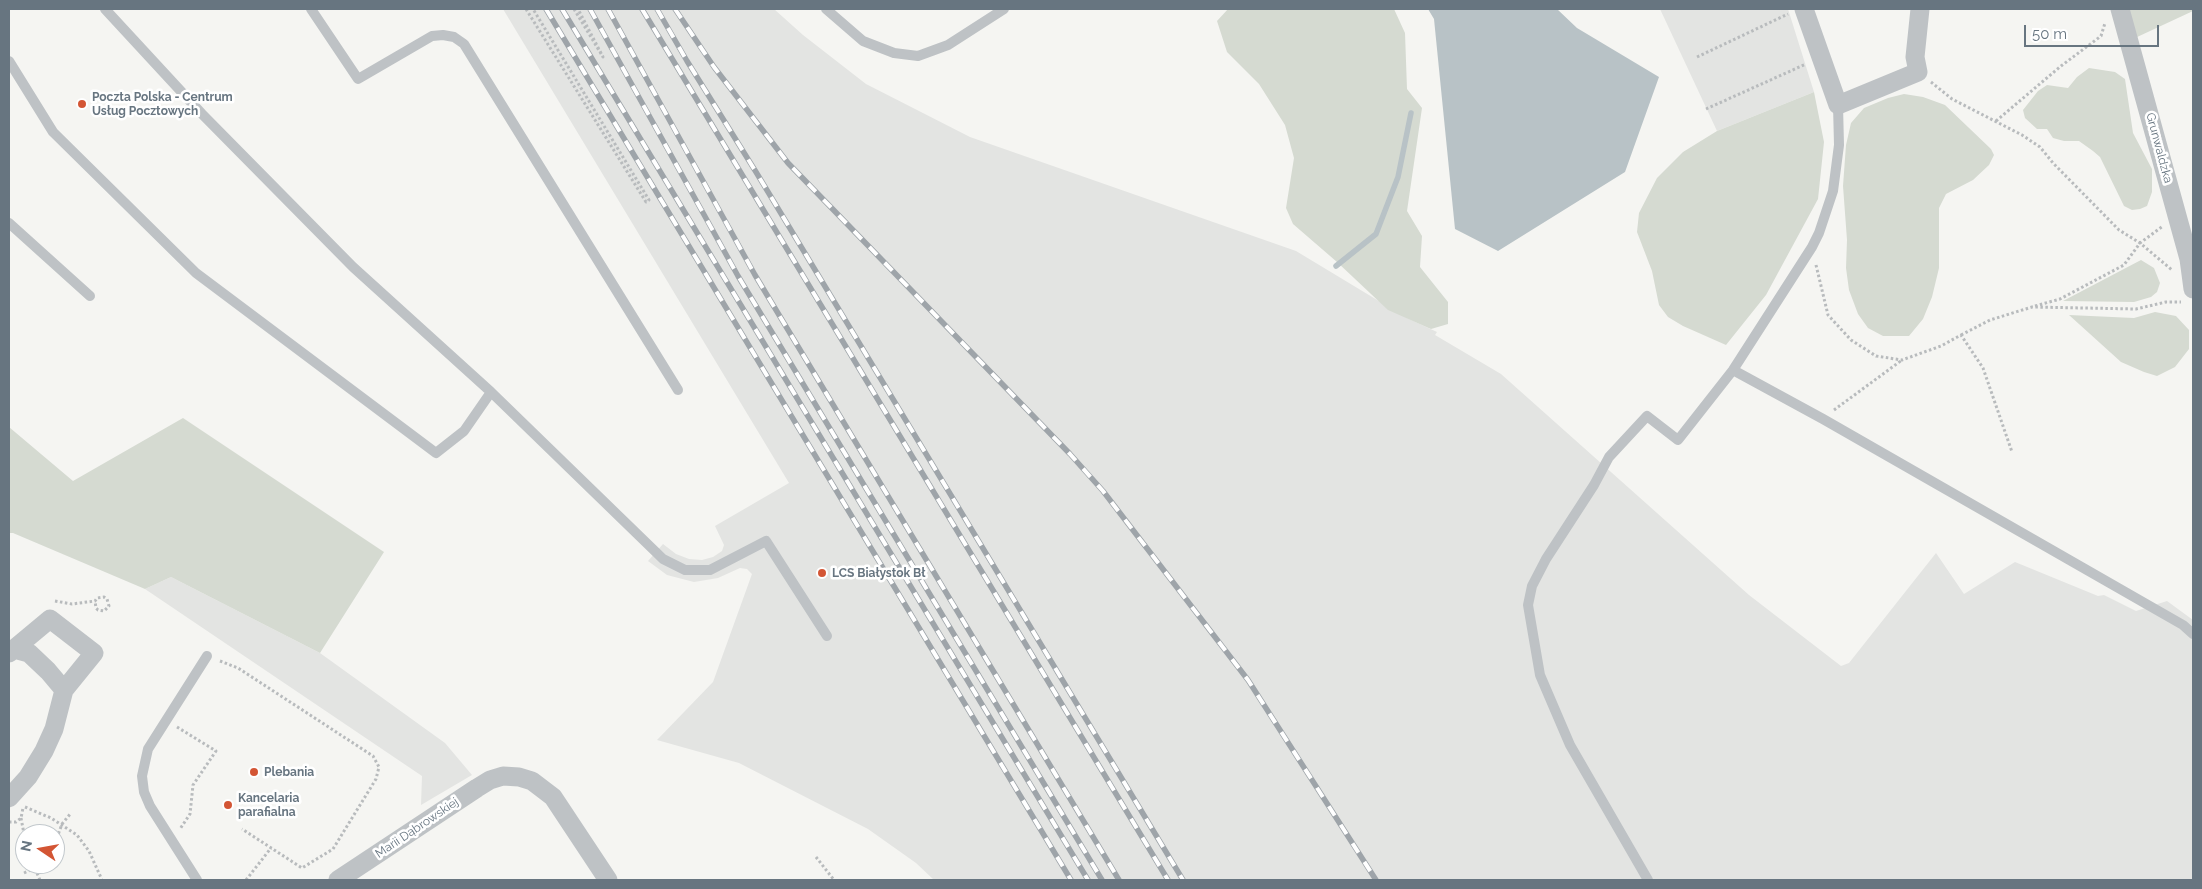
<!DOCTYPE html>
<meta charset="utf-8">
<style>
body{margin:0}
#map{position:relative;width:2202px;height:889px;overflow:hidden;background:#f5f5f2;font-family:Raleway,sans-serif}
canvas{display:block}
.frame{position:absolute;inset:0;border:10px solid #677580;pointer-events:none}
.north{position:absolute;left:15px;top:824px;width:50px;height:50px;box-sizing:border-box;background:#fff;border:1px solid #c2c8cc;border-radius:50%;rotate:282deg;font-size:14px;font-weight:700;line-height:20px;text-align:center;color:#677580}
.north::after{content:'';display:block;margin:auto;width:18px;height:22px;background:#d35534;clip-path:polygon(50% 0,100% 100%,50% 72%,0 100%)}
.scale{position:absolute;left:2024px;top:25px;width:135px;height:22px;box-sizing:border-box;border:2px solid #677580;border-top:0;padding-left:6px;font-size:15px;line-height:18px;white-space:nowrap;color:#677580;-webkit-text-stroke:4px #fff;paint-order:stroke}
</style>
<div id="map">
<canvas width="2202" height="889"></canvas>
<div class="frame"></div>
<div class="north">N</div>
<div class="scale">50 m</div>
</div>
<script>
const ctx = document.querySelector('canvas').getContext('2d');
ctx.lineJoin = 'round';
function fillPath(path, color) { ctx.fillStyle = color; ctx.fill(path, 'evenodd'); }
const poly = rows => new Path2D(rows.map(r => 'M' + r).join(''));
function strokePath(path, color, width, dash) { ctx.strokeStyle = color; ctx.lineWidth = width; ctx.lineCap = dash ? 'butt' : 'round'; ctx.setLineDash(dash || []); ctx.stroke(path); }
function drawText(font, color, halo, rows, align = 'center') {
  ctx.font = font + ' Raleway,sans-serif'; ctx.lineWidth = 5; ctx.setLineDash([]); ctx.textBaseline = 'middle'; ctx.strokeStyle = halo; ctx.fillStyle = color; for (const [text, x, y, turn = 0] of rows) {
    ctx.save(); ctx.translate(x, y); ctx.rotate((+turn || 0) * Math.PI / 180); ctx.textAlign = isNaN(turn) ? turn : align; if (halo) ctx.strokeText(text, 0, 0); ctx.fillText(text, 0, 0); ctx.restore();
  }
}
fillPath(poly([
 [503,9,774,9,803,35,866,84,970,137,1296,251,1407,318,1437,332,1435,335,1501,374,1749,595,1841,666,1849,663,1936,553,1964,594,2015,562,2098,596,2104,595,2136,611,2167,601,2193,620,2193,880,934,880,916,863,868,829,739,763,657,740,713,682,752,574,747,569,740,568,718,578,694,582,667,575,648,561,663,544,676,554,689,559,702,560,713,557,722,551,724,545,715,526,789,483],
 [1660,9,1788,9,1814,92,1717,131],
 [171,577,320,653,445,743,472,775,421,805,422,776,145,589]
]), '#e3e4e2');
fillPath(poly([
 [1228,9,1394,9,1405,33,1407,89,1422,108,1407,211,1422,236,1420,267,1448,302,1448,324,1431,329,1388,310,1337,262,1293,224,1286,208,1294,158,1285,125,1259,84,1227,52,1217,21],
 [2128,9,2193,9,2193,11,2135,38],
 [2089,68,2115,72,2125,79,2133,133,2152,169,2152,192,2147,206,2140,209,2132,210,2124,206,2100,157,2093,151,2079,141,2064,141,2053,138,2047,129,2037,129,2025,118,2023,110,2038,91,2047,85,2068,88,2077,77],
 [1814,92,1824,142,1818,199,1766,295,1726,345,1683,326,1668,317,1659,305,1652,271,1637,232,1639,213,1657,178,1683,152,1717,131],
 [1904,94,1923,97,1945,105,1991,149,1994,155,1989,165,1973,180,1946,194,1939,208,1939,268,1932,297,1923,319,1909,336,1883,336,1868,328,1858,314,1849,290,1846,268,1847,240,1843,186,1846,145,1851,123,1864,108,1888,98],
 [2141,260,2154,268,2160,283,2157,292,2151,297,2134,302,2063,301],
 [2155,312,2176,316,2189,330,2189,349,2175,367,2157,376,2144,372,2121,362,2069,315,2134,318],
 [183,418,384,552,320,653,171,577,145,589,13,533,9,533,9,427,73,481]
]), '#d5dad1');
fillPath(poly([
 [1428,9,1557,9,1577,28,1659,77,1625,172,1498,251,1455,229,1434,19]
]), '#b8c2c6');
strokePath(poly([
 [1336,266,1376,234,1398,177,1411,113]
]), '#b8c2c6', 5.5);
strokePath(poly([
 [526,9,646,202,649,200,533,9],
 [574,9,603,57,578,9],
 [1697,57,1788,14],
 [1931,82,1952,99,2022,135,2040,147,2053,163,2119,230,2140,243,2172,270],
 [1706,109,1806,64],
 [1996,121,2061,66,2101,36,2105,23],
 [1816,265,1828,315,1851,340,1876,356,1902,360,1941,346,1961,335,1983,368,2012,452],
 [2035,306,2060,299,2124,265,2140,243,2163,226],
 [1961,335,1990,320,2032,307,2136,309,2166,302,2181,302],
 [1834,410,1902,360],
 [55,601,72,604,95,601,97,598,104,597,107,599,109,606,104,611,98,610,96,608,95,601],
 [220,661,238,668,373,756,379,767,376,779,333,849,302,868,242,829],
 [177,727,216,751,193,785,190,814,180,829],
 [25,807,51,818,77,835,89,851,102,880],
 [21,818,25,839],
 [9,822,16,822,21,818,23,808],
 [55,843,62,824,71,813],
 [816,857,834,880],
 [33,864,40,880],
 [24,873,44,864],
 [246,880,271,848]
]), '#b8bbbd', 3, [2.5, 2.5]);
strokePath(poly([
 [105,9,202,114,353,267,491,392,663,559,685,570,710,570,766,541,827,636],
 [311,9,358,79,432,36,443,35,454,37,464,44,678,390],
 [826,9,863,41,894,53,918,56,948,45,1004,9],
 [9,61,53,132,196,273,436,453,464,431,491,392],
 [9,223,90,296],
 [1733,370,1823,419,2183,625,2193,634],
 [197,880,150,806,144,792,142,776,148,749,207,656],
 [1648,880,1570,745,1540,675,1528,605,1532,586,1546,559,1594,485,1609,457,1647,416,1678,440,1733,370,1812,247,1819,233,1833,191,1839,145,1838,105]
]), '#bec2c5', 10);
strokePath(poly([
 [1804,9,1838,105,1918,72,1915,57,1920,9],
 [2120,9,2189,259,2193,289],
 [14,649,50,619,94,653,64,690],
 [9,653,14,649,29,653,48,671,64,690,54,729,44,751,28,777,9,798],
 [338,880,477,788,490,780,503,776,519,777,532,781,553,797,608,880]
]), '#bec2c5', 19);
const rail = poly([
 [546,9,1071,880],
 [562,9,1088,880],
 [590,9,738,276,1102,880],
 [608,9,755,275,1119,880],
 [642,9,1168,880],
 [657,9,687,61,756,172,1183,880],
 [675,9,714,67,788,163,1070,454,1103,491,1248,680,1376,880]
]);
strokePath(rail, '#9ea4a9', 5.5);
strokePath(rail, '#fff', 4, [11]);
for (const [x, y, r, color] of [
 [82,104,5,"#d35534"],
 [822,573,5,"#d35534"],
 [254,772,5,"#d35534"],
 [228,805,5,"#d35534"]
]) { const dot = new Path2D(); dot.arc(x, y, r, 0, 2 * Math.PI); ctx.fillStyle = color; ctx.fill(dot); strokePath(dot, '#fff', 2); }
drawText('bold 12px', '#677580', '#fff', [
 ["Poczta Polska - Centrum",92,97],
 ["Usług Pocztowych",92,111],
 ["LCS Białystok Bł",832,573],
 ["Plebania",264,772],
 ["Kancelaria",238,798],
 ["parafialna",238,812]
], 'left');
drawText('12px', '#677580', '#fff', [
 ["Grunwaldzka",2159,148,75],
 ["Marii Dąbrowskiej",417,828,-34]
]);
</script>
